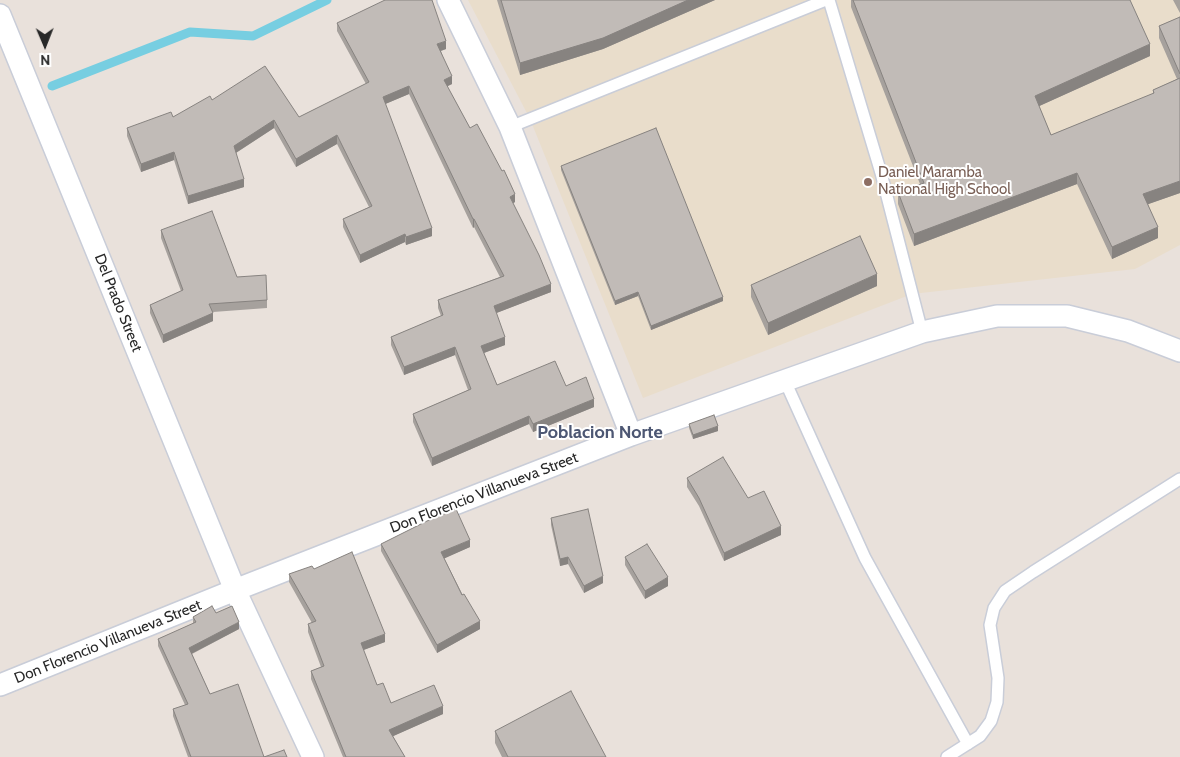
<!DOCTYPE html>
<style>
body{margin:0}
#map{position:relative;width:1180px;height:757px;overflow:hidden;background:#e9e1db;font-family:Cabin,sans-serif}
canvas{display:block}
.north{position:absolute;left:20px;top:20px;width:50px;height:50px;-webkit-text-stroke:4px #fff;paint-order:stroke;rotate:179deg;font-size:14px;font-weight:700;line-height:20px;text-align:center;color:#282828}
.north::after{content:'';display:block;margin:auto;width:18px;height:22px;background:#282828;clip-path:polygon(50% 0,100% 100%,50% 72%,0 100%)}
</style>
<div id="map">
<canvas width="1180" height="757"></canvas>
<div class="north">N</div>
</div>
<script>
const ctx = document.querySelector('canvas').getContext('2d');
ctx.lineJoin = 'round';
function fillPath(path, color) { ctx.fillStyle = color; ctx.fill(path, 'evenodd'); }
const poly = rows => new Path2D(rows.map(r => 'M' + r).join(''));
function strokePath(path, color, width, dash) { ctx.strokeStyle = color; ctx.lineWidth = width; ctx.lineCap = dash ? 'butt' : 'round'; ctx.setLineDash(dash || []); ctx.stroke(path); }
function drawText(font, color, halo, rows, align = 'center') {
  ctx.font = font + ' Cabin,sans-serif'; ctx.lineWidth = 4; ctx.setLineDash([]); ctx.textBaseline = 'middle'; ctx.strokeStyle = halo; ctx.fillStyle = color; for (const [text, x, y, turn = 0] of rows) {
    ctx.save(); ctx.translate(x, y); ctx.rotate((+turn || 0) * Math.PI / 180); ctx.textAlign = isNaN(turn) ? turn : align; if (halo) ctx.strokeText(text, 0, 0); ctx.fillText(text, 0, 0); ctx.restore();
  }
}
fillPath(poly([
 [468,0,1180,0,1180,245,1135,269,912,294,643,398,530,119]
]), '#e9ddcb');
strokePath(poly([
 [52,86,190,32,253,36,327,0]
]), '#77cee1', 9);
const service = poly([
 [829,0,881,173,922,332],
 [510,127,826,0],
 [785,381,865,558,968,744],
 [947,757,980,736,991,721,997,702,998,678,990,625,994,608,1005,591,1033,572,1180,479]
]);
const minor = poly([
 [448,0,510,127,631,435],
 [0,15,235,590,313,757],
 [0,685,235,590,631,435,922,332,997,316,1067,316,1128,331,1180,351]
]);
strokePath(service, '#c9cdd8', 14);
strokePath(minor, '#c9cdd8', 24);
strokePath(service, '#fff', 11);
strokePath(minor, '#fff', 21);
fillPath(poly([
 [497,0,715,0,603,49,520,75],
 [851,0,1130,0,1150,56,1039,106,1051,135,1153,94,1153,90,1177,79,1159,38,1159,26,1180,17,1180,193,1148,204,1158,238,1112,259,1077,184,914,246,898,204,898,192,920,184,851,7],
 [1173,0,1180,0,1180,13],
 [337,23,446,49,441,51,452,84,447,86,470,128,515,202,513,203,551,292,496,313,505,345,484,353,497,385,566,386,594,407,533,432,529,424,432,466,413,422,413,414,468,390,455,355,404,375,391,345,391,337,441,316,438,308,438,300,500,277,474,227,473,228,409,94,385,104,432,236,406,245,405,242,360,263,343,227,343,219,369,207,337,144,296,167,274,128,236,153,244,187,188,204,174,160,141,172,127,136,127,128,173,117,299,117,366,84,337,31],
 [561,166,723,301,651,330,638,296,615,305,561,170],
 [161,230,237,277,267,300,267,308,213,312,213,321,163,343,150,313,150,305,181,291,161,238],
 [751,285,877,286,768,335,751,297],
 [689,424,718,431,693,439,689,428],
 [687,478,748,498,781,535,724,561,699,506,687,487],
 [551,518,603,583,584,593,568,564,560,566,551,525],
 [381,544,470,547,444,558,480,629,437,653,381,551],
 [625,557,668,586,645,599,625,565],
 [314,569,385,642,363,650,377,685,391,703,443,714,393,736,405,757,343,757,311,679,311,671,321,667,308,632,308,624,312,623,289,582,289,574],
 [216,613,239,629,192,654,210,694,264,757,188,757,173,716,173,709,185,705,158,646,158,639,193,624,193,617],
 [495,731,606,757,502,757,495,743]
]), '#a6a19d');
fillPath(poly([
 [688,0,715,0,603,49,520,75,520,63],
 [446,41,446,49,437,52,437,44],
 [1150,44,1150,56,1035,108,1035,96],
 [452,76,452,84,444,88,444,80],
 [409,86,409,94,383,105,383,97],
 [274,120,274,128,234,154,234,146],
 [337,135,337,144,296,167,296,159],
 [174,152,174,160,141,172,141,164],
 [1077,173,1077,184,914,246,914,234],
 [244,179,244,187,188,204,188,196],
 [1180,181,1180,193,1143,206,1143,194],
 [515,194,515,202,510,205,510,197],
 [473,219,474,219,474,227,473,228],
 [1158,227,1158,238,1112,259,1112,247],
 [432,228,432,236,406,245,406,237],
 [405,234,405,242,360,263,360,255],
 [877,274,877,286,768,335,768,323],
 [551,284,551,292,494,314,494,306],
 [638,292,638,296,615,305,615,301],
 [723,297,723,301,651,330,651,326],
 [213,313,213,321,163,343,163,335],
 [505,337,505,345,481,354,481,346],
 [455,347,455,355,404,375,404,367],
 [594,399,594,407,533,432,533,424],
 [529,416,529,424,432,466,432,458],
 [718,426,718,431,693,439,693,435],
 [781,526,781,535,724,561,724,553],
 [470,540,470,547,441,560,441,552],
 [568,557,568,564,560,566,560,559],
 [603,576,603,583,584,593,584,586],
 [668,577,668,586,645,599,645,591],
 [480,621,480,629,437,653,437,645],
 [239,622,239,629,189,655,189,648],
 [385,634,385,642,361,651,361,643],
 [443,706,443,714,389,738,389,730]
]), '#878380');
const building = poly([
 [385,0,432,0,446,41,437,44,452,76,444,80,470,128,477,124,502,171,504,170,515,194,510,197,539,255,551,284,494,306,505,337,481,346,497,385,555,361,566,386,586,377,594,399,533,424,529,416,432,458,413,414,471,389,455,347,404,367,391,337,443,315,438,300,504,276,474,219,473,219,409,86,383,97,432,228,406,237,405,234,360,255,343,219,372,206,337,135,296,159,274,120,234,146,244,179,188,196,174,152,141,164,127,128,171,112,173,117,210,96,212,100,265,66,299,117,369,82,337,23,385,0],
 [501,0,688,0,603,38,520,63,501,0],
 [853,0,1130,0,1150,44,1035,96,1051,135,1154,93,1153,90,1180,78,1180,181,1143,194,1158,227,1112,247,1077,173,914,234,898,192,924,183,853,0],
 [1180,17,1180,74,1159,26,1180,17],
 [656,128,723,297,651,326,638,292,615,301,561,166,656,128],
 [212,211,237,277,266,275,267,300,209,304,213,313,163,335,150,305,183,290,161,230,212,211],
 [860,236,877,274,768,323,751,285,860,236],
 [714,415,718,426,693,435,689,424,714,415],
 [723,457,748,498,764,491,781,526,724,553,699,498,687,478,723,457],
 [456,509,470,540,441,552,462,595,464,594,480,621,437,645,381,544,427,521,456,509],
 [588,509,603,576,584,586,568,557,560,559,551,518,588,509],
 [647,544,668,577,645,591,625,557,647,544],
 [352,552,385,634,361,643,377,685,383,683,391,703,434,685,443,706,389,730,405,757,346,757,311,671,324,666,308,624,316,621,289,574,312,566,314,569,352,552],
 [212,606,216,613,232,606,239,622,189,648,210,694,238,684,264,757,191,757,173,709,188,704,158,639,196,622,193,617,212,606],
 [571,691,606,757,508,757,495,731,571,691],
 [284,750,287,757,264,757,284,750]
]);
fillPath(building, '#c1bbb7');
strokePath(building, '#878380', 1);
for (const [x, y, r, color] of [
 [868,182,5,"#8d6e63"]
]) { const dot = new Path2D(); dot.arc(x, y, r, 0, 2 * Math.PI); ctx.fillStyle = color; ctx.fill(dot); strokePath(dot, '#fff', 2); }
drawText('15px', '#785e54', '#fff', [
 ["Daniel Maramba",878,173],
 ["National High School",878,190]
], 'left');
drawText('15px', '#282828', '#fff', [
 ["Del Prado Street",118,303,68],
 ["Don Florencio Villanueva Street",484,493,-21],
 ["Don Florencio Villanueva Street",108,642,-22]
]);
drawText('bold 18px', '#4d5773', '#fff', [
 ["Poblacion Norte",600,433]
]);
</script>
